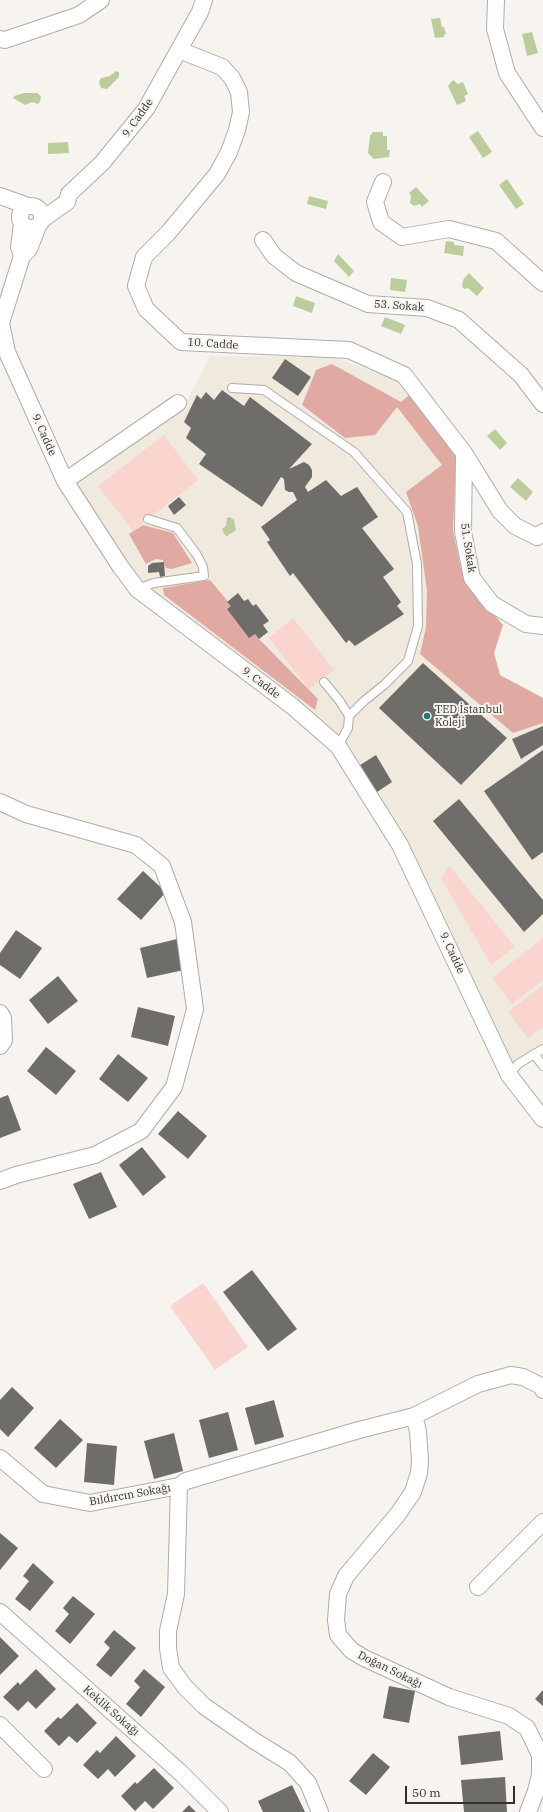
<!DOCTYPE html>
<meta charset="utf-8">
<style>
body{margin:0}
#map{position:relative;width:543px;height:1812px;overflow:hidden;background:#f7f4f0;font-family:"IBM Plex Serif",serif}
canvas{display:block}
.scale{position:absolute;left:405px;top:1786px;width:110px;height:18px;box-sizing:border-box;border:2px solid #323130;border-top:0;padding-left:5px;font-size:12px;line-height:14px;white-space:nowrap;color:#323130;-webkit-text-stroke:3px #f7f4f0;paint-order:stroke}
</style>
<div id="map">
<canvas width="543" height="1812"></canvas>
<div class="scale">50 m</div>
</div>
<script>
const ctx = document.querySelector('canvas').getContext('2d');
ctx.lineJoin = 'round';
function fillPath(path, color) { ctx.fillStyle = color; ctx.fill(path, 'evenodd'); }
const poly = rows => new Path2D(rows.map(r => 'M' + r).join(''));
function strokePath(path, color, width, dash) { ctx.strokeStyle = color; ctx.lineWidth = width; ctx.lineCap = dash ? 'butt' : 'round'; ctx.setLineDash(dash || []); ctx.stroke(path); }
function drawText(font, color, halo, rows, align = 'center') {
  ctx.font = font + ' "IBM Plex Serif",serif'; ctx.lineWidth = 4; ctx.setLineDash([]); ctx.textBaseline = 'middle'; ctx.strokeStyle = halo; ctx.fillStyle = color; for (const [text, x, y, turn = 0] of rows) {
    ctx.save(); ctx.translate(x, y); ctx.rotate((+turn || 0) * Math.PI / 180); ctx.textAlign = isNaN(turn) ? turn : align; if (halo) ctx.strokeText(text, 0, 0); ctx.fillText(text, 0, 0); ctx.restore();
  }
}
fillPath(poly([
 [210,356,334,357,396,380,456,456,453,531,463,578,503,625,494,653,500,675,543,698,543,1043,512,1065,357,767,141,586,74,484,183,408]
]), '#f0e9de');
fillPath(poly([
 [164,435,198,480,133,531,98,486],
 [293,618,334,670,309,689,269,638],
 [450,866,515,947,491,965,441,878],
 [543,938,543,980,512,1004,492,978],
 [543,985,543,1027,528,1038,508,1012],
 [203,1283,248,1347,215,1370,170,1306]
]), '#fad4ce');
fillPath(poly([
 [332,364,401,402,409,395,456,456,453,531,463,578,503,625,494,653,500,675,543,698,543,723,513,733,420,654,426,627,427,591,418,526,406,492,442,465,397,407,375,435,345,438,302,405,316,370],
 [143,525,173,533,192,563,172,569,166,568,163,560,156,559,146,564,129,534],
 [210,580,259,639,318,699,315,710,164,595,163,588]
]), '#e0aaa2');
fillPath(poly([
 [440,18,442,27,444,27,446,34,444,35,444,37,435,38,431,19],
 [532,32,538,53,527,56,522,34],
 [116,71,119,72,119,77,107,89,101,88,99,82,101,78,110,76],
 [453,80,458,84,463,82,468,94,464,96,466,101,457,105,448,86],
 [24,93,37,93,41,96,40,102,38,104,32,102,25,105,13,98,14,96],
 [478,131,492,152,483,158,469,137],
 [373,132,383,132,383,136,387,136,387,150,390,150,389,157,374,159,368,153,370,136],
 [68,142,69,153,48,154,48,143],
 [507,179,524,204,516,209,499,185],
 [416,187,429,201,422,207,420,204,414,206,410,203,411,196,409,193],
 [309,196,328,201,326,209,307,204],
 [446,241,454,242,454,245,464,246,463,256,444,253],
 [338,254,354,271,349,277,334,261],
 [469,273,484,288,477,296,468,288,465,289,462,287,463,280],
 [391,278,407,280,405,292,390,290],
 [296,296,315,303,312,313,293,306],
 [385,317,405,325,401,334,381,326],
 [495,429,507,443,500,450,487,436],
 [518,478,533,492,526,501,510,487],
 [230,517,234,520,236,530,227,536,225,535,222,529,226,526,227,518]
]), '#bbcc9d');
fillPath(poly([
 [285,359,311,377,298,396,272,378],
 [222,390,244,406,250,397,312,444,289,469,304,462,309,465,312,470,312,477,305,487,308,492,326,480,341,496,357,487,378,517,362,528,394,569,383,577,401,602,397,606,404,614,355,646,349,640,346,643,293,573,290,576,267,542,270,540,261,527,297,500,293,492,289,492,285,490,284,479,281,477,262,507,199,464,206,454,186,438,191,428,184,422,197,395,201,399,206,392,214,400],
 [179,497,186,505,174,515,168,506],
 [164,562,165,576,160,577,159,572,148,573,148,566,152,563],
 [238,593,244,601,248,599,253,606,256,604,269,621,263,625,268,632,259,639,255,634,249,638,227,609,231,606,227,602],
 [423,663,507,738,461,785,379,708],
 [543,726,543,745,521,759,512,739],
 [543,750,543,852,532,860,484,791],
 [376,755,392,782,374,794,357,767],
 [459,799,543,900,543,914,524,932,433,821],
 [143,871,166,892,141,920,117,899],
 [16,930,42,948,20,979,0,965,0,953],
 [177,939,184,970,147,978,140,948],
 [58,976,78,1001,48,1024,29,1000],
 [138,1007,175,1016,168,1046,131,1037],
 [46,1047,76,1071,56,1095,27,1071],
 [118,1054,148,1078,128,1102,99,1079],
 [8,1095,21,1130,0,1138,0,1098],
 [178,1111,207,1136,188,1159,158,1134],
 [142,1147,166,1177,143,1196,119,1165],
 [101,1172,117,1207,89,1219,73,1184],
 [252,1270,297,1329,268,1351,223,1292],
 [12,1387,34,1408,8,1437,0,1429,0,1400],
 [274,1400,284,1437,255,1445,245,1408],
 [228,1412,238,1450,209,1458,199,1420],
 [60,1419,83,1440,56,1468,34,1448],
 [174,1433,183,1471,154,1479,144,1441],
 [87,1443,117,1446,114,1485,84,1482],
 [0,1533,18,1548,0,1570],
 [33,1563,54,1582,30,1611,15,1599,29,1581,23,1576],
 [73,1596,95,1614,70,1644,55,1631,69,1614,63,1608],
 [114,1630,136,1648,111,1677,96,1665,110,1648,104,1642],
 [0,1637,19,1656,0,1675],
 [36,1669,56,1689,36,1709,28,1701,18,1711,3,1697,18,1682,20,1685],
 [144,1669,165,1687,141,1717,126,1704,140,1687,134,1681],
 [389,1686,415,1691,409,1723,383,1718],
 [543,1690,543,1706,535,1699],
 [77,1703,97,1723,77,1743,69,1736,59,1746,44,1731,58,1717,61,1719],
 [500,1731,503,1760,461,1765,458,1736],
 [116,1736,136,1756,115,1777,108,1769,98,1779,83,1765,97,1750,100,1753],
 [373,1753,390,1767,366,1795,349,1781],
 [154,1768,174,1788,153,1809,145,1801,135,1811,121,1796,135,1782,137,1784],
 [505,1777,507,1812,464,1812,461,1780],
 [292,1785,305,1812,263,1812,258,1801],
 [189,1805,196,1812,182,1812]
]), '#6e6d69');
const service = poly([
 [232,388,264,390,354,452,407,512,417,564,418,626,408,661,384,685,364,701,349,716],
 [137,589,154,583,204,576,203,567,197,555,177,528,148,519],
 [324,682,339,700,349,716,348,728,338,746],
 [534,1054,543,1066],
 [509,1075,518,1064,543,1049]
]);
const minor = poly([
 [496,0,495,29,507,73,543,128],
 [0,39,5,40,79,15,101,0],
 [179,50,222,67,232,78,239,92,241,112,237,130,229,152,217,174,168,233,144,257,136,286,146,309,181,342,349,350,404,375,464,453,500,511,515,526,537,537,543,532],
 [383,182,375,202,381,222,402,237,449,229,496,241,543,283],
 [69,194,102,163,146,109,200,12,204,0],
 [0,196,28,206],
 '20 217a11 11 0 1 1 22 0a11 11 0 1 1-22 0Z',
 [43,219,67,202,69,194],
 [22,224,19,247,22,256],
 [38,226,29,249,22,256,1,323,7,352,65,481,120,566,137,589,292,706,338,746,400,845,509,1075,543,1119],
 [263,240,274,256,296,273,368,304,427,308,459,320,521,375,543,404],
 [464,454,463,532,472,578,492,604,526,624,543,626],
 [65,481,178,403],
 [0,802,26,814,136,845,162,866,183,922,195,1009,174,1087,141,1131,95,1155,16,1175,0,1181],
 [0,1013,3,1018,4,1040,0,1046],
 [414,1416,418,1431,420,1461,419,1473,413,1492,398,1514,346,1576,338,1594,336,1620,338,1635,351,1650,364,1658,449,1697,509,1716,527,1728,540,1755,540,1775,536,1791,528,1812],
 [0,1458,43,1494,90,1503,179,1486],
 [478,1587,543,1522],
 [0,1612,181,1773,220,1812],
 [0,1725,44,1769],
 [320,1812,308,1783,290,1763,253,1740,204,1706,185,1687,171,1668,168,1648,168,1631,176,1594,179,1486,186,1481,359,1430,414,1416,478,1384,511,1375,523,1377,541,1386,543,1390]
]);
strokePath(service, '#afaca8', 10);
strokePath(minor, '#afaca8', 18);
strokePath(service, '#fff', 8);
strokePath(minor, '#fff', 16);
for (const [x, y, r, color] of [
 [427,716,4,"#2a7574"]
]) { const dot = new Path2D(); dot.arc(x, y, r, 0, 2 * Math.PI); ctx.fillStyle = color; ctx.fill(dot); strokePath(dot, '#f7f4f0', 1.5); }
drawText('11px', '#323130', '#f7f4f0', [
 ["9. Cadde",138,118,-55],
 ["53. Sokak",399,306,4],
 ["10. Cadde",213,344,4],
 ["9. Cadde",44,435,66],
 ["51. Sokak",468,548,81],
 ["9. Cadde",261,683,37],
 ["9. Cadde",452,953,65],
 ["Bıldırcın Sokağı",130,1495,-10],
 ["Doğan Sokağı",390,1670,26],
 ["Keklik Sokağı",111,1711,41]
]);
drawText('11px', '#323130', '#f7f4f0', [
 ["TED İstanbul",435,710],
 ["Koleji",435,723]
], 'left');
</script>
